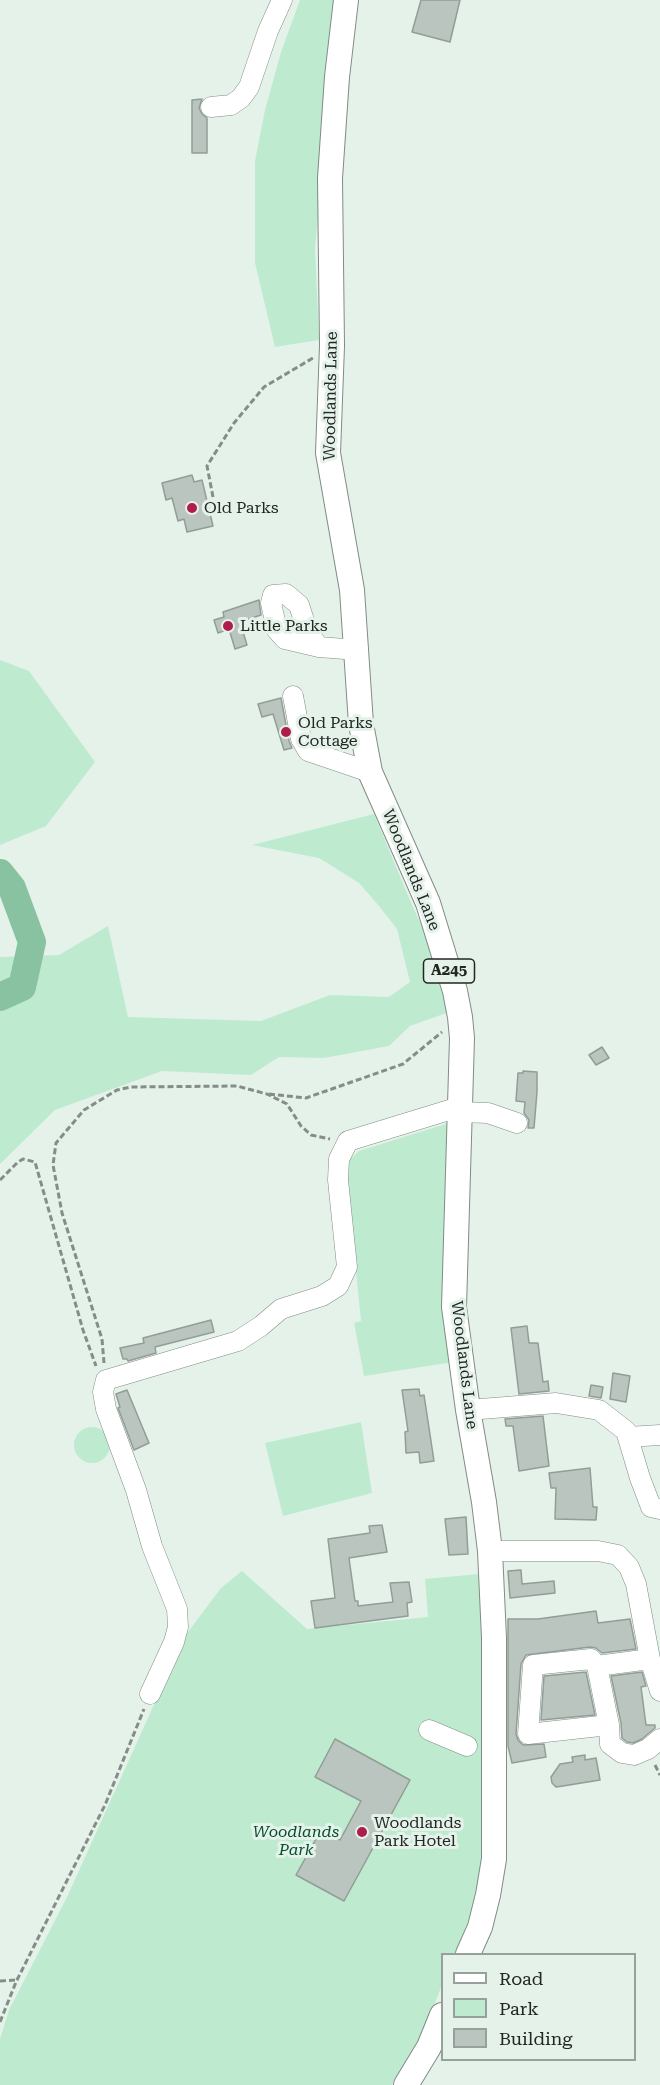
<!DOCTYPE html>
<style>
body{margin:0}
#map{position:relative;width:660px;height:2085px;overflow:hidden;background:#e5f2ea;font-family:"Roboto Serif",serif}
canvas{display:block}
.legend{position:absolute;left:441px;top:1953px;width:195px;height:108px;box-sizing:border-box;background:#e5f2ea;border:2px solid #97a19b;margin:0;padding:8px 10px;list-style:none;font-size:18px;color:#222724}
.legend li{display:flex;align-items:center;gap:12px;height:30px}
.legend b{width:30px;border:2px solid #97a19b}
</style>
<div id="map">
<canvas width="660" height="2085"></canvas>
<ul class="legend">
<li><b style="height:8px;background:#fff"></b>Road</li>
<li><b style="height:16px;background:#beebd0"></b>Park</li>
<li><b style="height:16px;background:#b9c5be"></b>Building</li>
</ul>
</div>
<script>
const ctx = document.querySelector('canvas').getContext('2d');
ctx.lineJoin = 'round';
function fillPath(path, color) { ctx.fillStyle = color; ctx.fill(path, 'evenodd'); }
const poly = rows => new Path2D(rows.map(r => 'M' + r).join(''));
function strokePath(path, color, width, dash) { ctx.strokeStyle = color; ctx.lineWidth = width; ctx.lineCap = dash ? 'butt' : 'round'; ctx.setLineDash(dash || []); ctx.stroke(path); }
function drawText(font, color, halo, rows, align = 'center') {
  ctx.font = font + ' "Roboto Serif",serif'; ctx.lineWidth = 6; ctx.setLineDash([]); ctx.textBaseline = 'middle'; ctx.strokeStyle = halo; ctx.fillStyle = color; for (const [text, x, y, turn = 0] of rows) {
    ctx.save(); ctx.translate(x, y); ctx.rotate((+turn || 0) * Math.PI / 180); ctx.textAlign = isNaN(turn) ? turn : align; if (halo) ctx.strokeText(text, 0, 0); ctx.fillText(text, 0, 0); ctx.restore();
  }
}
fillPath(poly([
 [300,0,339,0,315,248,319,340,275,347,255,263,255,161,265,110,281,52],
 [0,660,29,671,95,762,46,826,0,845],
 [374,814,412,905,444,973,452,1011,410,1026,389,1046,324,1058,279,1057,251,1075,162,1071,55,1110,0,1164,0,957,59,955,108,926,128,1017,261,1021,330,995,389,997,410,982,397,929,379,906,359,883,319,858,252,845],
 [452,1122,453,1362,364,1376,354,1323,361,1321,346,1172,350,1159,359,1151],
 [361,1422,372,1493,283,1516,265,1443],
 '74 1445a18 18 0 1 1 36 0a18 18 0 1 1-36 0Z',
 [242,1571,307,1629,428,1617,425,1579,479,1574,485,1741,481,1867,471,1913,455,1954,442,1954,442,1985,424,2031,392,2085,0,2085,0,2039,9,2010,67,1897,185,1636,221,1588]
]), '#beebd0');
strokePath(poly([
 [0,873,12,888,32,942,22,987,0,997]
]), '#89c2a1', 28);
const building = poly([
 [421,0,460,0,450,42,412,32,421,0],
 [202,99,199,108,202,114,207,118,207,153,192,153,192,100,202,99],
 [192,475,194,482,202,480,213,526,187,532,184,519,178,521,172,498,166,500,162,483,192,475],
 [259,600,261,615,240,622,247,645,235,649,229,629,218,633,214,620,224,617,223,612,259,600],
 [281,698,289,741,292,748,284,750,273,714,262,717,258,704,281,698],
 [602,1047,609,1058,596,1065,589,1055,602,1047],
 [523,1071,537,1072,537,1092,534,1128,528,1128,529,1120,524,1113,525,1102,516,1101,518,1073,523,1073,523,1071],
 [211,1320,214,1332,155,1347,156,1353,128,1361,127,1359,123,1359,120,1348,144,1343,143,1338,211,1320],
 [527,1326,529,1343,538,1343,543,1382,548,1381,549,1391,519,1394,511,1328,527,1326],
 [613,1373,630,1376,626,1402,610,1399,613,1373],
 [591,1385,603,1387,601,1398,589,1396,591,1385],
 [419,1389,420,1396,424,1395,434,1461,420,1463,419,1452,406,1453,405,1432,408,1431,402,1390,419,1389],
 [127,1390,149,1443,134,1450,118,1408,120,1407,116,1394,127,1390],
 [543,1416,549,1466,519,1471,513,1426,506,1426,505,1419,543,1416],
 [590,1468,593,1507,597,1507,596,1520,555,1519,556,1488,551,1488,549,1473,590,1468],
 [466,1517,468,1554,449,1555,445,1519,466,1517],
 [382,1525,387,1552,349,1558,355,1601,358,1601,358,1606,393,1602,390,1583,409,1582,412,1602,407,1603,408,1616,315,1628,311,1601,335,1598,328,1539,370,1533,369,1526,382,1525],
 [521,1570,522,1584,554,1581,555,1593,510,1598,508,1571,521,1570],
 [596,1611,598,1623,630,1619,636,1649,602,1653,596,1648,590,1647,526,1655,521,1664,516,1734,518,1740,523,1745,544,1744,546,1757,512,1763,508,1746,508,1619,538,1619,596,1611],
 [586,1672,595,1715,541,1720,544,1676,586,1672],
 [642,1672,646,1686,641,1687,646,1725,655,1725,655,1728,642,1739,633,1743,627,1742,622,1738,621,1723,611,1676,642,1672],
 [335,1739,410,1780,344,1901,296,1875,321,1830,340,1840,361,1801,315,1777,335,1739],
 [585,1755,585,1760,596,1758,600,1780,563,1786,556,1787,552,1783,551,1777,560,1764,573,1762,572,1757,585,1755]
]);
fillPath(building, '#b9c5be');
strokePath(building, '#929d96', 1.5);
const minor = poly([
 [211,107,231,105,241,98,249,87,268,31,282,0],
 [319,647,308,633,299,605,286,594,273,595,271,603,277,630,285,639,319,647,358,650],
 [293,696,301,739,308,751,370,772],
 [459,1112,488,1113,517,1123],
 [468,1410,556,1403,599,1410,626,1431,640,1478,651,1507,660,1509],
 [628,1437,660,1435],
 [490,1551,598,1551,618,1555,629,1567,636,1584,650,1659,660,1691],
 [597,1666,591,1659,533,1665,528,1734,609,1725,610,1744,622,1753,634,1755,648,1749,660,1739],
 [150,1694,174,1642,178,1627,177,1609,152,1546,136,1490,106,1409,103,1392,106,1380,238,1341,261,1326,281,1309,322,1296,338,1286,347,1267,338,1180,339,1159,348,1141,459,1107],
 [609,1725,597,1666,650,1659],
 [429,1730,467,1746]
]);
const major = poly([
 [346,0,337,77,330,178,332,346,328,453,352,590,361,724,370,772,428,903,455,991,460,1017,462,1038,454,1307,468,1410,484,1502,490,1551,494,1638,494,1859,488,1895,480,1927,468,1954],
 [406,2085,429,2047,442,2015]
]);
strokePath(minor, '#808c85', 21);
strokePath(major, '#808c85', 26);
strokePath(poly([
 [213,497,207,466,234,423,264,387,313,358],
 [269,1094,306,1098,403,1064,442,1032],
 [0,1180,18,1162,23,1159,35,1162,83,1330,96,1366],
 [104,1363,102,1339,62,1213,53,1165,56,1143,84,1110,117,1090,131,1087,237,1086,267,1094,287,1104,301,1126,311,1135,330,1139],
 [655,1765,660,1775],
 [0,1981,16,1980],
 [0,2022,16,1982,105,1805,144,1709]
]), '#848d87', 3, [6, 3]);
strokePath(minor, '#fff', 20);
strokePath(major, '#fff', 24);
for (const [x, y, r, color] of [
 [192,508,6,"#af1d4c"],
 [228,626,6,"#af1d4c"],
 [286,732,6,"#af1d4c"],
 [362,1832,6,"#af1d4c"]
]) { const dot = new Path2D(); dot.arc(x, y, r, 0, 2 * Math.PI); ctx.fillStyle = color; ctx.fill(dot); strokePath(dot, '#e5f2ea', 2); }
for (const [x, y, w] of [
 [449,971,51]
]) { const box = new Path2D(); box.roundRect(x - w / 2, y - 12, w, 24, 4.5); ctx.fillStyle = '#e5f2ea'; ctx.fill(box); strokePath(box, '#222724', 1.5); }
drawText('bold 15px', '#222724', null, [
 ["A245",449,971]
]);
drawText('16px', '#222724', '#e5f2ea', [
 ["Woodlands Lane",331,396,-89],
 ["Woodlands Lane",411,870,68],
 ["Woodlands Lane",464,1365,83]
]);
drawText('16px', '#222724', '#e5f2ea', [
 ["Old Parks",204,508],
 ["Little Parks",240,626],
 ["Old Parks",298,723],
 ["Cottage",298,741],
 ["Woodlands",374,1823],
 ["Park Hotel",374,1841]
], 'left');
drawText('italic 16px', '#044f31', '#e5f2ea', [
 ["Woodlands",296,1832],
 ["Park",296,1850]
]);
</script>
